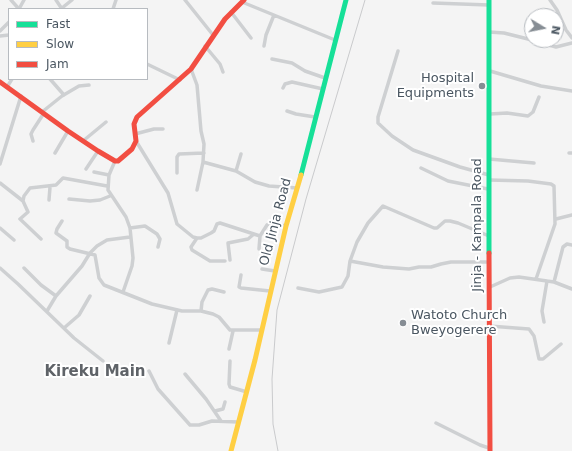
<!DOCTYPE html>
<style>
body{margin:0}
#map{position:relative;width:572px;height:451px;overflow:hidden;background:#f4f4f4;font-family:"DejaVu Sans",sans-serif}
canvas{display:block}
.legend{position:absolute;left:8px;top:8px;width:140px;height:72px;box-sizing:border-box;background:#fff;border:1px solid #b7bbc0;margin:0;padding:5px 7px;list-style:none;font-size:12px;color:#4a5661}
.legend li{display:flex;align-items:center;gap:8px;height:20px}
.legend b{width:20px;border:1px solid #b7bbc0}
.north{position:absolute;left:524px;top:8px;width:40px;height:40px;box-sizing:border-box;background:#fff;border:1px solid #b7bbc0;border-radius:50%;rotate:100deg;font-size:11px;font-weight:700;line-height:16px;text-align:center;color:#4a5661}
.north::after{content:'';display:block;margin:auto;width:14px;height:18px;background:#868d94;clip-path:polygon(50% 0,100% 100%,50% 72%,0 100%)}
</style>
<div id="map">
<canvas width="572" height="451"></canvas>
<ul class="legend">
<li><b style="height:5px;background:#16e098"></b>Fast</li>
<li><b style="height:5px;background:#ffcf43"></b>Slow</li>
<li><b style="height:5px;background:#f24e42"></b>Jam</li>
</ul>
<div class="north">N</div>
</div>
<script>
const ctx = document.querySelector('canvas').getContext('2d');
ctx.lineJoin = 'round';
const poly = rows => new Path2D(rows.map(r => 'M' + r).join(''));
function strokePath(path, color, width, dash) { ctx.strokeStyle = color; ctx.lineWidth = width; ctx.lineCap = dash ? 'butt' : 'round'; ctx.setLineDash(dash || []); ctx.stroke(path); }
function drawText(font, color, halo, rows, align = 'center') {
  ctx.font = font + ' "DejaVu Sans",sans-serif'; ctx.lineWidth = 4; ctx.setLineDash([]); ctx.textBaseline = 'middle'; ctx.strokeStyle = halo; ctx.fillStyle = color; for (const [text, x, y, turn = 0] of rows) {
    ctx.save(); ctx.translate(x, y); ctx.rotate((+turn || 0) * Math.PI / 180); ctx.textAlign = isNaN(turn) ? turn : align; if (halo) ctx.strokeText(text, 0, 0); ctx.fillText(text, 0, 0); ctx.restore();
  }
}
strokePath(poly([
 [11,0,19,9],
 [56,0,62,9],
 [185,0,213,35],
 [550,0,557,10,566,30,572,38],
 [242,2,335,40],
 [433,3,489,5],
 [62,8,72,0],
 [19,9,24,0],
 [113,9,116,0],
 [231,12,251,38],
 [0,31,9,22],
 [489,32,504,33,532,40],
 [0,36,9,35],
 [532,40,556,47,572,43],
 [205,46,220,64,223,72],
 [264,46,266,35,274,15],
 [398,51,378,117,378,123,392,136,413,150,460,167,489,175],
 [272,59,292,63,305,71,325,78],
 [147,64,180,80],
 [191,69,197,85,201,131,204,144,203,162,197,190],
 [490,71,541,86,572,91],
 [50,79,64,95],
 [7,87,12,79],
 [283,88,285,84,292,82,323,89],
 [287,111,296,114,315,117],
 [42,112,62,96,79,86,89,85],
 [490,114,507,113,528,116,533,112,539,97],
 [135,134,154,129,163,129],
 [33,141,31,134,33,130,44,113],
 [83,141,106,122],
 [136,141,168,193,177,224,193,237,197,238,201,238,211,233,214,231,217,224,220,223,260,236,267,225,270,223,286,226],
 [55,153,68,131],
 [569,153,572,153],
 [489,159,534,163],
 [115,161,109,175,108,190,126,217,130,228,133,258,132,266,123,292],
 [203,162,236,171,255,182,269,186,297,188],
 [0,164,21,96],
 [421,168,448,181,488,189],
 [86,169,98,151],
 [236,171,241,154],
 [94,172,109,175],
 [177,173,177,157,179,154,204,153],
 [489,180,528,181,551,184,554,186,555,224,536,279],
 [0,183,23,201],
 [69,199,90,201,100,200,110,196],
 [49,200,50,187],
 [556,219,572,215],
 [62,221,57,229,56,233,67,241,67,247,70,249,95,255,99,278,104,285,152,304,182,311,201,311,213,314,219,317,230,330,262,330],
 [0,228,14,240],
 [130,228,145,226,157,234,160,239,158,247],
 [197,238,191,247,192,250,210,261,225,261],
 [41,239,20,219,28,212,23,201,24,196,30,188,56,185,63,178,107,186],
 [259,249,260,236],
 [230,260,228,243,248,239,254,234],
 [350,261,383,267,409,269,419,267,431,267,441,264,451,262,489,262],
 [0,268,18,284,74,338,103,361],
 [24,268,41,285,56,296],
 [262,269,275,271],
 [241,275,239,287,241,288,270,291],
 [554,282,563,247,567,244,572,245],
 [490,287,510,278,519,277,554,282,572,289],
 [298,288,319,292,342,287,348,276,350,261,357,242,368,223,383,206,434,228,437,228,445,221,450,221,458,223,489,236],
 [47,311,56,296,82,266,90,253,97,246,107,240,130,237],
 [201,311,202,302,208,290,212,289,224,292],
 [544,322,542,311,547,281],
 [489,326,529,329,534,336,539,359,543,359,561,344],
 [64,328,79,315,90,296],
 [169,343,177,310],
 [229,349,233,331],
 [230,361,229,384,230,387,247,392],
 [149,371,158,389,190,425,199,425,212,421,238,422],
 [185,374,206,399,221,421],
 [215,411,223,409,225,402],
 [436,423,480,445,489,448]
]), '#ced0d2', 3.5);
strokePath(poly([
 [489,0,489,253],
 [301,175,346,0]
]), '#16e098', 5);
strokePath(poly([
 [231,451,255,360,286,226,301,175]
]), '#ffcf43', 5);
strokePath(poly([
 [0,82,68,131,98,151,115,161,118,161,132,149,136,141,134,124,137,117,191,69,225,19,244,0],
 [489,253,490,451]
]), '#f24e42', 5);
strokePath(poly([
 [278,451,273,424,272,379,277,310,306,199,365,0]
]), '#c9cacc', 1);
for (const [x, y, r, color] of [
 [482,86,4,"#868d94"],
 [403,323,4,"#868d94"]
]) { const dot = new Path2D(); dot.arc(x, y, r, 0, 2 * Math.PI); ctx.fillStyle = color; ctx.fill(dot); strokePath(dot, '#fff', 1.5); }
drawText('13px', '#4a5661', '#fff', [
 ["Hospital",474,79],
 ["Equipments",474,94],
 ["Watoto Church",411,316,"left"],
 ["Bweyogerere",411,331,"left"]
], 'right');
drawText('13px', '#4a5661', '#fff', [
 ["Old Jinja Road",276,222,-75],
 ["Jinja - Kampala Road",478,225,-90]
]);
drawText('bold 15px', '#5f6368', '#fff', [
 ["Kireku Main",95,372]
]);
</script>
